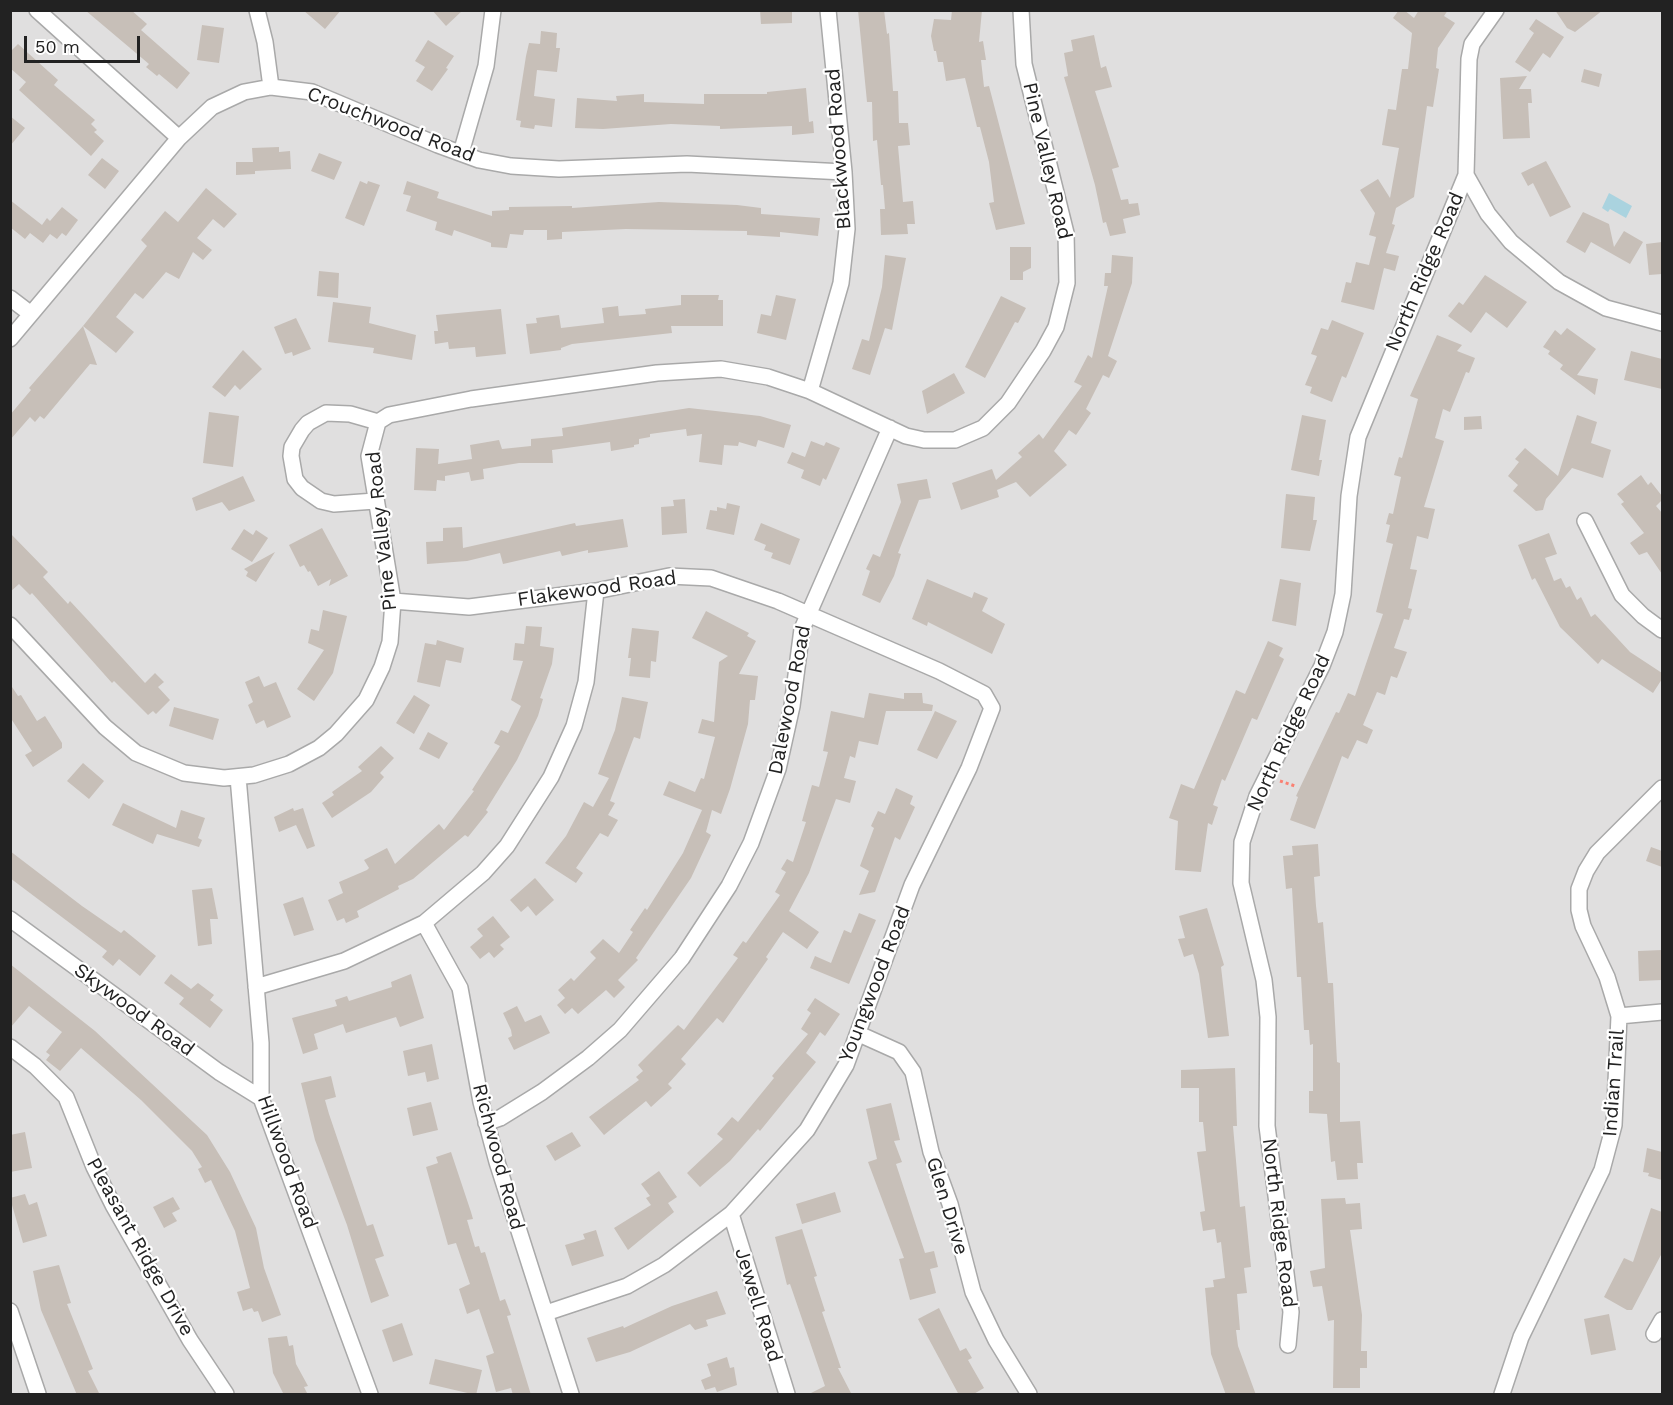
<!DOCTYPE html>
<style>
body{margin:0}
#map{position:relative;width:1673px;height:1405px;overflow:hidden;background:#f2efe9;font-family:"Work Sans",sans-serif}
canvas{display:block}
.frame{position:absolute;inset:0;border:12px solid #222;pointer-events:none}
.scale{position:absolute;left:24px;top:36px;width:116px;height:27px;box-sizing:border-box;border:3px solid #222;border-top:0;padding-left:8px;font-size:18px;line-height:21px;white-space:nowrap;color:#222;-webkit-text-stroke:4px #fff;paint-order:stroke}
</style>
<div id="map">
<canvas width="1673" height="1405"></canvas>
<div class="frame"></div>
<div class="scale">50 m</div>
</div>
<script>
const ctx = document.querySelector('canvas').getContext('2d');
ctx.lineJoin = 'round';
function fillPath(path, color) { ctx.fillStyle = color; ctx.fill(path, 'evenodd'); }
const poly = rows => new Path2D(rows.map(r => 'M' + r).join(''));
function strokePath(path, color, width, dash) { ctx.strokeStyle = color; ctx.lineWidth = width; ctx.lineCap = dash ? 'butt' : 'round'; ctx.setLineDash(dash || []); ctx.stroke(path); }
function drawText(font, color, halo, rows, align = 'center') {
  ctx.font = font + ' "Work Sans",sans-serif'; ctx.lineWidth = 4.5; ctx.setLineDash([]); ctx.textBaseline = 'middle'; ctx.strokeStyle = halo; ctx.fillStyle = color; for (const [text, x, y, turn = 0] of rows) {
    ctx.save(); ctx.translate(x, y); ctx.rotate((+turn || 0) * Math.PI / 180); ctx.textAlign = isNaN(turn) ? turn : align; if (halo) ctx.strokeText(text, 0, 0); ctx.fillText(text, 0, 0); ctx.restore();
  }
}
fillPath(poly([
 [10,11,1662,11,1662,1394,11,1394]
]), '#e0dfdf');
fillPath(poly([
 [1609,193,1632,206,1626,218,1610,209,1608,212,1602,208]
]), '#aad3df');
fillPath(poly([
 [85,10,131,10,147,24,141,30,190,73,177,89,159,74,157,76,146,67,149,64],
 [303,10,341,10,325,29],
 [432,10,463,10,446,26],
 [760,10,792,10,792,23,761,24],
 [858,10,884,10,887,34,889,33,893,91,898,91,899,123,908,123,910,145,898,146,903,202,913,201,915,224,907,224,908,234,881,235,880,209,885,209,883,185,881,185,877,140,873,141,872,102,867,102],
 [952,10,982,10,979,42,983,41,986,60,981,60,984,87,989,86,1025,224,996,230,989,203,994,202,989,162,980,127,977,127,965,78,946,81,943,62,938,62,936,51,934,51,931,36,934,19,951,20],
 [1399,10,1404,10,1414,18,1419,10,1448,10,1444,16,1455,23,1438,48,1436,68,1439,69,1433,107,1427,106,1414,197,1396,208,1392,224,1395,225,1386,253,1399,256,1395,271,1384,268,1374,310,1341,302,1346,282,1351,283,1356,262,1369,265,1376,237,1369,235,1375,213,1360,190,1378,179,1390,198,1399,148,1382,145,1388,109,1396,110,1402,69,1408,69,1412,33,1393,18],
 [1555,10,1603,10,1575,32,1567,28],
 [1536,19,1564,37,1550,58,1543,53,1530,72,1515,62,1534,33,1529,29],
 [202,25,224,28,219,63,197,60],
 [541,31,557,33,556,48,560,48,557,72,537,70,534,96,555,99,552,127,535,125,534,129,520,127,521,121,516,120,526,56,529,43,540,44],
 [1094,35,1101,68,1106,66,1112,87,1095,91,1119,167,1112,169,1121,200,1128,199,1129,204,1138,203,1140,215,1123,219,1126,233,1110,236,1106,222,1103,223,1095,185,1064,77,1068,76,1064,53,1073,51,1071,40],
 [428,40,454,56,446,68,448,69,432,91,416,81,425,67,415,61],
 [18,44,58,80,54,85,95,120,91,124,97,130,94,132,104,141,91,156,19,90,26,82,10,68,10,52],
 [1584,69,1602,74,1599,87,1581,82],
 [1527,76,1519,89,1531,89,1532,103,1528,103,1530,138,1503,139,1500,78],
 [806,88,809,122,813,121,814,133,792,135,792,126,720,129,720,126,671,124,603,129,575,128,577,98,617,101,616,96,644,94,644,102,704,104,704,94,767,94,767,92],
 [10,116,25,128,10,146],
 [279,147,279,152,290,151,291,169,255,171,255,174,236,175,236,162,253,162,252,148],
 [319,153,342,162,334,180,311,171],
 [102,158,119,171,105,189,88,175],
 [1546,161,1571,207,1550,217,1533,183,1528,186,1521,173],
 [360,181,367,184,368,181,380,185,364,226,345,218],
 [407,181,439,192,437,198,492,216,492,211,509,210,509,207,572,206,572,208,659,202,737,205,761,208,761,214,820,218,818,236,780,232,780,237,747,235,747,231,626,229,562,232,562,239,547,240,547,230,524,230,523,235,510,234,507,248,491,247,491,243,454,230,452,236,435,230,437,222,406,211,411,196,403,194],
 [206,188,237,214,224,228,213,219,197,238,212,250,203,260,193,252,179,279,166,272,143,299,135,293,116,317,134,332,116,353,83,326,147,246,141,240,165,211,178,222],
 [10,200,42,225,47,218,50,221,62,207,78,220,66,236,62,233,57,239,50,234,43,243,30,233,25,239,10,227],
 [1583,212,1609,224,1614,247,1624,231,1643,242,1630,264,1591,242,1585,253,1566,242],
 [1662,242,1662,274,1649,275,1646,244],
 [1010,247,1031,247,1031,268,1023,272,1023,280,1010,280],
 [885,255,906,258,892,330,885,328,870,375,852,369,862,339,869,341,882,287],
 [1112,255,1133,257,1132,283,1108,356,1117,361,1109,378,1103,375,1086,409,1091,413,1076,435,1069,430,1054,451,1067,465,1030,497,1016,482,997,490,999,497,961,510,952,483,992,469,996,480,1022,457,1018,453,1039,434,1043,439,1082,386,1074,382,1088,355,1092,358,1108,286,1104,286,1105,273,1111,273],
 [319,271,339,273,338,298,317,296],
 [1485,275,1527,302,1507,328,1486,312,1471,333,1448,316,1459,302,1463,305],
 [681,295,719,295,718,300,723,300,723,326,671,326,672,333,572,344,561,348,561,350,530,354,526,324,537,323,536,318,559,315,561,328,604,323,602,308,618,306,619,316,646,314,645,309,681,305],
 [776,295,796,299,786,340,757,333,761,314,771,316],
 [1001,296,1026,308,1018,323,1015,322,985,378,965,367],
 [333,302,371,307,369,323,416,335,412,360,373,353,374,348,328,342],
 [501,309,506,354,476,357,475,347,449,349,448,342,435,344,434,331,438,331,436,315],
 [296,318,311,349,293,356,292,352,285,354,274,327],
 [1332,320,1364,333,1346,378,1342,376,1332,402,1310,393,1312,387,1305,385,1317,356,1311,354,1321,328,1328,330],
 [83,326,97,365,90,364,44,419,40,416,35,422,30,417,10,440,10,415,31,390,29,388],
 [1567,328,1596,349,1577,375,1598,379,1595,395,1560,369,1563,365,1548,354,1550,351,1543,347,1555,330,1561,335],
 [1437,335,1462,345,1457,351,1475,358,1469,373,1466,372,1450,412,1443,409,1435,438,1444,441,1424,507,1435,509,1428,539,1417,536,1410,569,1417,570,1408,608,1412,609,1409,620,1404,619,1394,648,1407,652,1397,678,1391,676,1385,695,1377,692,1363,725,1373,730,1367,744,1357,740,1348,759,1342,756,1315,829,1290,820,1298,797,1296,796,1336,712,1339,713,1348,693,1355,696,1383,614,1376,612,1393,544,1386,542,1390,525,1386,524,1389,513,1393,514,1401,477,1394,475,1399,457,1402,458,1418,399,1410,396],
 [243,350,262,369,240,390,235,385,225,397,212,387],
 [1631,351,1662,359,1662,389,1624,380],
 [954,373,965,393,927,414,922,391],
 [689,408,760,416,791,425,784,448,758,440,756,447,739,442,738,446,724,445,722,465,699,462,702,434,687,436,686,429,650,434,650,437,639,439,639,444,634,445,634,447,611,451,610,442,552,450,553,463,519,463,483,469,484,479,471,481,469,472,445,476,445,481,437,480,436,491,414,490,416,448,439,449,438,464,472,459,470,445,499,440,502,449,531,446,531,439,563,436,562,428],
 [209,412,239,416,233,467,203,463],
 [1302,415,1326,420,1319,460,1322,460,1319,476,1291,470],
 [1577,415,1597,422,1591,443,1611,450,1603,478,1572,468,1546,499,1543,510,1536,511,1513,491,1518,485,1508,476,1519,462,1515,459,1525,448,1558,476],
 [1481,416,1482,429,1464,430,1464,417],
 [811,441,824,446,826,442,840,448,826,480,823,478,820,486,801,478,804,470,787,463,792,452,805,457],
 [1641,475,1648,485,1651,482,1662,496,1662,500,1656,506,1662,513,1662,574,1647,552,1639,555,1630,543,1644,533,1621,504,1624,502,1617,494],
 [243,476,255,501,229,511,222,502,196,511,192,498],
 [927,479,931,498,919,500,898,553,901,554,894,576,880,603,862,595,870,571,866,569,873,554,880,557,901,502,897,484],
 [1286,494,1315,497,1313,520,1317,520,1310,551,1281,548],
 [685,499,687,533,662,535,661,507,674,506,673,500],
 [727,503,740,506,734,535,706,529,710,510,717,511,717,507,726,509],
 [623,519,628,547,588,553,588,550,562,556,560,551,503,564,500,553,467,561,427,564,426,542,443,541,443,528,462,527,463,548,575,523,576,526],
 [761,523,800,539,790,565,771,558,773,553,764,550,766,545,754,540],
 [322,528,348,576,329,586,331,579,318,586,310,571,308,572,304,565,300,567,289,545],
 [244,529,253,535,256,530,268,538,252,562,231,549],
 [10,533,48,572,43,577,68,604,70,601,83,615,145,683,155,673,164,682,158,687,170,700,156,714,153,711,148,715,114,681,112,683,32,593,30,595,19,584,10,592],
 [1549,533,1557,554,1545,558,1554,581,1561,578,1566,588,1570,586,1577,600,1581,597,1591,617,1595,614,1630,652,1662,673,1662,679,1653,693,1602,659,1598,664,1560,627,1535,578,1532,580,1518,545],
 [275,552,256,582,246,576,248,572,244,569],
 [927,579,972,598,974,592,988,598,982,611,1005,624,992,654,928,622,927,626,912,619],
 [1280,579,1301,583,1296,626,1272,621],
 [323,610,347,616,333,673,314,701,297,689,324,650,308,643,311,629,319,631],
 [706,611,749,633,747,636,756,641,739,674,758,676,755,700,750,700,748,724,730,789,721,814,712,810,706,832,711,835,691,878,636,958,638,960,618,980,625,987,614,998,606,990,578,1014,572,1008,565,1014,557,1005,565,998,558,990,571,978,574,981,596,958,590,952,603,939,619,953,633,932,630,930,645,908,647,910,683,853,702,810,663,795,669,781,695,792,701,778,704,779,715,737,698,733,702,719,714,722,719,662,728,656,692,638],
 [526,626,542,627,540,646,554,648,552,664,540,698,543,699,538,716,517,760,486,810,488,812,468,837,465,835,413,879,398,886,399,889,357,911,359,917,346,923,344,918,337,921,328,900,343,893,339,882,367,870,369,868,364,860,387,848,395,864,439,824,444,830,474,791,472,790,500,746,494,743,501,730,508,733,521,706,511,700,523,661,513,660,515,643,524,644],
 [632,628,659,631,656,662,651,661,650,678,629,676,631,658,628,658],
 [437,640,464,648,461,663,446,660,440,687,417,682,425,643,436,645],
 [1268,641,1283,648,1279,656,1284,659,1257,720,1252,718,1225,781,1222,779,1213,805,1218,807,1212,825,1208,823,1201,872,1175,870,1178,821,1169,818,1181,784,1194,789,1236,690,1245,694],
 [259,676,264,687,276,682,291,717,267,728,264,720,256,724,248,705,253,702,245,682],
 [10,684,18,696,21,695,37,721,45,716,62,743,62,748,33,767,25,755,32,751,10,717],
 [869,693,904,699,904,693,922,693,923,703,933,705,932,711,886,711,878,745,859,741,855,758,850,756,844,778,856,781,850,803,836,799,809,873,789,911,819,932,807,949,783,932,766,957,768,959,723,1023,717,1018,681,1059,686,1064,668,1084,672,1088,651,1107,646,1101,604,1135,589,1117,639,1080,636,1077,643,1071,638,1065,678,1025,684,1030,738,958,733,955,743,941,746,943,780,895,775,892,786,872,781,869,787,859,793,862,806,822,802,821,812,785,819,787,828,752,823,751,831,711,864,718],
 [414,695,430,705,414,734,396,723],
 [622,697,648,702,640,739,634,737,610,801,615,803,608,815,618,820,608,837,600,833,576,868,583,873,576,883,545,863,566,836,584,802,593,807,609,778,598,774,615,730],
 [174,707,219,719,213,740,169,726],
 [935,711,957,721,937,759,917,750],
 [428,732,448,743,439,759,419,749],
 [381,746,394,758,380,773,384,777,371,792,332,818,322,803,334,795,332,792,362,771,358,767],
 [83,763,104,781,89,799,67,781],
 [896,788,913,796,910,804,915,807,900,840,895,837,875,892,859,895,869,871,860,866,874,828,871,826,878,811,885,814],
 [123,803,176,828,181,810,205,818,198,838,202,840,199,847,157,834,153,844,112,825],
 [293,808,294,811,303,808,315,846,307,849,296,825,279,832,274,817],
 [1318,844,1320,876,1314,877,1316,906,1318,923,1323,922,1328,983,1333,983,1337,1062,1340,1063,1340,1122,1360,1121,1363,1163,1357,1163,1358,1179,1337,1180,1335,1161,1331,1162,1327,1114,1309,1113,1309,1091,1313,1091,1313,1044,1310,1045,1309,1030,1304,1030,1301,977,1297,977,1292,888,1286,889,1283,856,1293,855,1292,846],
 [1651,847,1662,851,1662,867,1646,861],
 [10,851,82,906,121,933,124,930,156,956,140,976,119,959,113,966,102,957,107,951,10,878],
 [535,878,554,900,536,916,528,906,521,912,510,900],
 [212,888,218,919,210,919,212,944,198,946,192,890],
 [303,897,314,930,294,936,283,904],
 [1207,908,1224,965,1221,967,1229,1036,1208,1038,1199,974,1193,954,1184,957,1178,939,1185,938,1179,916],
 [859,913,876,920,849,984,810,968,815,956,831,963,844,930,851,933],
 [493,916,510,937,500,945,504,949,494,958,489,952,480,959,470,947,483,936,477,929],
 [1662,950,1662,980,1639,981,1638,951],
 [10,964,95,1031,207,1135,230,1172,256,1228,264,1268,281,1315,262,1322,258,1311,254,1312,252,1308,243,1311,237,1292,250,1288,235,1231,211,1180,205,1183,198,1169,202,1167,192,1151,141,1100,81,1048,60,1071,46,1060,50,1055,46,1052,62,1032,29,1006,10,1028],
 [171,974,191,989,198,983,214,995,210,1000,223,1010,210,1028,179,1004,184,998,164,983],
 [411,974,424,1018,400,1027,396,1017,346,1033,343,1024,314,1034,318,1049,303,1054,292,1018,337,1006,335,1000,347,996,349,1001,392,987,391,982],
 [815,998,840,1014,825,1036,820,1032,806,1053,816,1062,760,1131,758,1129,730,1161,700,1187,687,1173,723,1139,717,1134,732,1117,738,1122,774,1078,772,1076,808,1034,801,1029,811,1013,807,1010],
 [517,1006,525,1022,541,1015,550,1033,514,1050,508,1038,512,1036,511,1030,503,1013],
 [432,1044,439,1079,427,1082,425,1072,408,1076,403,1051],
 [1235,1068,1237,1126,1233,1126,1240,1207,1245,1206,1251,1267,1244,1268,1247,1293,1237,1294,1240,1330,1236,1330,1238,1346,1256,1395,1226,1395,1211,1354,1205,1288,1214,1287,1213,1280,1225,1278,1221,1242,1217,1243,1215,1229,1203,1231,1200,1212,1205,1211,1197,1152,1206,1151,1203,1122,1199,1122,1199,1088,1181,1088,1181,1070],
 [331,1076,336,1097,325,1100,329,1114,367,1226,373,1224,384,1256,375,1259,389,1296,371,1303,347,1225,315,1140,301,1083],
 [431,1102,438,1130,413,1136,407,1108],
 [891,1103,900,1140,894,1141,902,1162,896,1164,925,1253,934,1251,938,1267,930,1269,936,1293,910,1300,899,1259,904,1258,868,1162,877,1159,866,1109],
 [25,1132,32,1168,10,1172,10,1135],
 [572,1132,581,1146,555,1161,546,1146],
 [1647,1148,1662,1152,1662,1180,1648,1176,1649,1173,1643,1172],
 [451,1152,471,1212,473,1219,467,1220,475,1247,479,1246,481,1253,485,1252,500,1301,505,1299,511,1315,507,1316,531,1395,513,1395,511,1388,496,1392,486,1356,494,1353,479,1309,467,1314,459,1289,470,1284,456,1243,448,1245,426,1167,438,1163,436,1157],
 [659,1171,677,1197,668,1203,674,1212,628,1250,614,1228,651,1205,646,1198,650,1196,641,1184],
 [835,1192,841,1212,802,1224,796,1204],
 [25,1194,29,1205,37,1202,47,1236,23,1243,10,1198],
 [173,1197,180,1209,172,1213,177,1221,164,1228,153,1207],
 [1345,1198,1346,1204,1360,1203,1362,1229,1350,1230,1362,1315,1361,1351,1367,1351,1367,1368,1360,1368,1360,1388,1333,1388,1334,1320,1328,1321,1322,1286,1313,1287,1310,1271,1325,1268,1321,1199],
 [1651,1208,1662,1212,1662,1253,1632,1310,1627,1310,1604,1297,1624,1258,1633,1262],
 [802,1229,817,1276,814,1277,825,1311,822,1312,841,1368,838,1368,852,1395,807,1395,825,1386,790,1284,787,1285,775,1237],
 [596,1230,604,1256,572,1266,565,1245,585,1239,583,1234],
 [59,1265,71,1303,67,1304,93,1369,88,1371,100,1395,77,1395,41,1310,33,1271],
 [717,1291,726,1314,706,1320,708,1326,695,1330,690,1324,630,1352,596,1362,587,1338,623,1326,624,1328,672,1306],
 [939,1308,960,1351,966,1348,972,1358,968,1360,984,1388,972,1395,959,1395,918,1319],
 [1609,1314,1616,1350,1591,1355,1584,1319],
 [402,1323,413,1355,393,1362,382,1330],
 [287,1336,289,1346,293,1345,296,1364,308,1386,304,1387,308,1395,284,1395,273,1373,268,1338],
 [727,1357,730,1368,734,1367,737,1385,717,1392,715,1387,705,1390,701,1380,711,1376,707,1364],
 [435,1359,482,1370,476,1395,429,1384]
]), '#c7bfb8');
const minor = poly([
 [37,10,179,138],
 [257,10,265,42,271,87],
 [461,153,486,66,493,10],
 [1466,175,1488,214,1511,242,1559,282,1606,308,1662,323],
 [10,298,31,314],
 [10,339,179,138,212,107,244,92,271,87,312,92,438,145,479,160,511,166,559,169,687,164,844,172],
 [810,391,841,283,847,229,844,172,828,10],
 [375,501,334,504,321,501,302,488,295,479,291,456,292,447,302,430,308,423,326,413,350,414,378,422],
 [1585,521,1622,595,1643,616,1662,630],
 [393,601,469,607,596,591,669,576,711,578,778,601,939,671,984,694,992,708,969,768,912,885,846,1065,807,1130,731,1214,664,1265,627,1286,546,1313],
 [10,625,105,727,136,753,184,773,224,778,254,775,289,764,319,748,336,734,366,700,382,667,390,642,393,601,369,456,378,422,389,415,471,399,657,373,721,369,768,377,810,391,906,436,924,440,955,440,983,428,1008,403,1043,351,1056,327,1067,283,1066,233,1024,64,1021,10],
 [238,777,261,1043,261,1098,370,1394],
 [10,919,219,1072,261,1098],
 [424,923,460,988,481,1102,497,1162,571,1394],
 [256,987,344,961,424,923,483,873,507,846,551,777,574,726,586,682,596,591],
 [1619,1016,1662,1012],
 [859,1034,899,1052,913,1072,931,1152,950,1204,973,1292,996,1340,1029,1394],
 [10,1047,35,1066,66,1097,94,1167,113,1205,190,1340,226,1394],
 [486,1123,500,1118,542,1092,588,1058,620,1030,682,958,729,886,751,843,778,769,792,706,802,629,890,428],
 [731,1214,787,1394],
 [10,1311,38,1394],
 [1654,1334,1662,1320],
 [1288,1345,1291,1312,1267,1126,1268,1017,1264,980,1241,883,1242,842,1257,796,1322,666,1335,632,1343,594,1349,496,1358,437,1466,175,1469,59,1472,44,1496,10],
 [1502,1394,1521,1337,1602,1170,1614,1125,1619,1016,1607,977,1583,926,1579,910,1579,889,1586,871,1597,853,1662,788]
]);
strokePath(minor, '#a9a9a9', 18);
strokePath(poly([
 [1280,781,1295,786]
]), '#fa8072', 3, [3, 3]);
strokePath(minor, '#fff', 15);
drawText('20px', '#222', '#fff', [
 ["Crouchwood Road",391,125,21],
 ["Blackwood Road",839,149,-94],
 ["Pine Valley Road",1047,161,77],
 ["North Ridge Road",1425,272,-67],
 ["Pine Valley Road",382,531,-96],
 ["Flakewood Road",597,589,-8],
 ["Dalewood Road",790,700,-79],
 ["North Ridge Road",1289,733,-65],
 ["Youngwood Road",875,984,-69],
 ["Skywood Road",134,1010,36],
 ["Indian Trail",1614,1083,-86],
 ["Richwood Road",498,1157,75],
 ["Hillwood Road",287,1162,70],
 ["Glen Drive",947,1206,73],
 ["North Ridge Road",1279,1223,83],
 ["Pleasant Ridge Drive",140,1247,61],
 ["Jewell Road",758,1305,73]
]);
</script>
